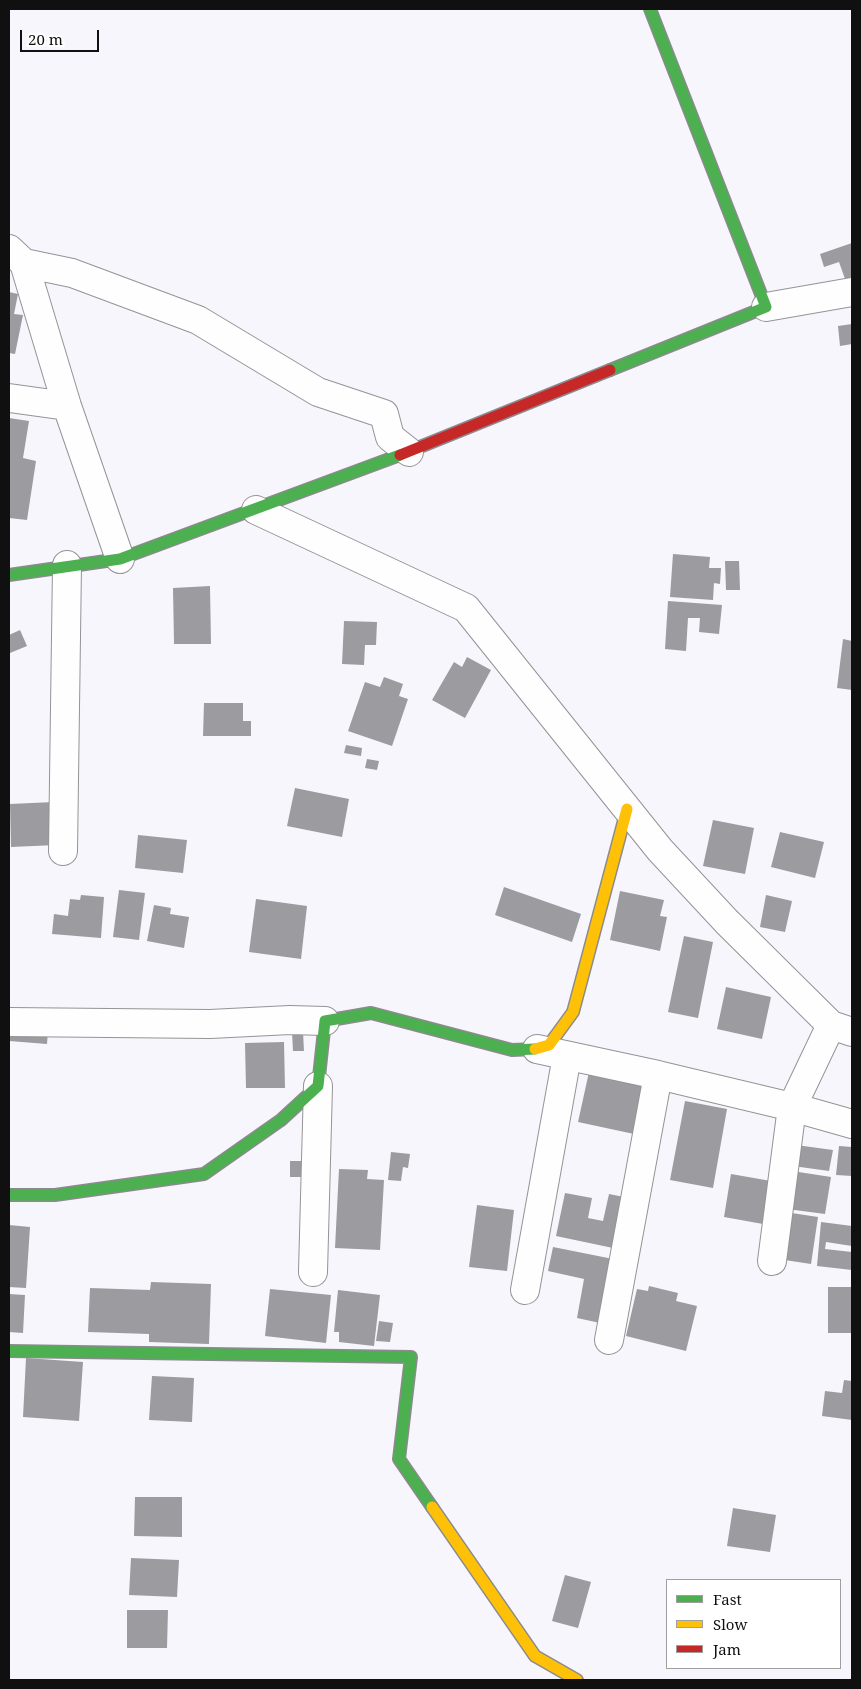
<!DOCTYPE html>
<style>
body{margin:0}
#map{position:relative;width:861px;height:1689px;overflow:hidden;background:#f7f6fc;font-family:"Noto Serif",serif}
canvas{display:block}
.frame{position:absolute;inset:0;border:10px solid #101010;pointer-events:none}
.legend{position:absolute;left:666px;top:1579px;width:175px;height:90px;box-sizing:border-box;background:#fff;border:1px solid #9f9f9f;margin:0;padding:6px 9px;list-style:none;font-size:15px;color:#101010}
.legend li{display:flex;align-items:center;gap:10px;height:25px}
.legend b{width:25px;border:1px solid #9f9f9f}
.scale{position:absolute;left:20px;top:30px;width:79px;height:22px;box-sizing:border-box;border:2px solid #101010;border-top:0;padding-left:6px;font-size:15px;line-height:18px;white-space:nowrap;color:#101010;-webkit-text-stroke:4px #fff;paint-order:stroke}
</style>
<div id="map">
<canvas width="861" height="1689"></canvas>
<div class="frame"></div>
<ul class="legend">
<li><b style="height:6px;background:#4caf50"></b>Fast</li>
<li><b style="height:6px;background:#ffc107"></b>Slow</li>
<li><b style="height:6px;background:#c62828"></b>Jam</li>
</ul>
<div class="scale">20 m</div>
</div>
<script>
const ctx = document.querySelector('canvas').getContext('2d');
ctx.lineJoin = 'round';
function fillPath(path, color) { ctx.fillStyle = color; ctx.fill(path, 'evenodd'); }
const poly = rows => new Path2D(rows.map(r => 'M' + r).join(''));
function strokePath(path, color, width, dash) { ctx.strokeStyle = color; ctx.lineWidth = width; ctx.lineCap = dash ? 'butt' : 'round'; ctx.setLineDash(dash || []); ctx.stroke(path); }
fillPath(poly([
 [852,243,852,277,845,279,839,262,824,267,820,254],
 [9,292,18,294,14,314,23,315,15,354,9,353],
 [852,324,852,344,840,346,838,326],
 [9,418,29,421,23,458,36,461,27,520,9,518],
 [673,554,710,557,709,568,721,568,720,584,714,583,713,600,670,597],
 [725,561,739,561,740,590,726,590],
 [210,586,211,644,174,644,173,588],
 [668,601,722,605,719,634,699,632,700,618,688,618,686,651,665,649],
 [344,621,377,622,376,645,365,645,364,665,342,664],
 [20,630,27,646,10,653,9,635],
 [843,639,852,641,852,690,837,688],
 [467,657,491,670,465,718,432,700,454,662,462,667],
 [384,677,403,684,399,696,408,699,392,746,348,731,365,682,380,687],
 [204,703,243,703,243,721,251,721,251,736,203,736],
 [346,745,362,748,361,756,344,753],
 [367,759,379,761,377,770,365,768],
 [295,788,349,799,342,837,287,826],
 [54,802,56,845,11,847,10,804],
 [713,820,754,828,745,874,703,866],
 [780,832,824,842,815,878,771,867],
 [138,835,187,840,183,873,135,868],
 [504,887,581,914,572,942,495,915],
 [119,890,145,893,139,940,113,937],
 [620,891,664,900,660,916,667,917,660,951,610,940],
 [81,895,104,897,101,938,52,934,54,914,68,916,70,899,80,900],
 [766,895,792,901,785,932,760,927],
 [256,899,307,906,301,959,249,952],
 [154,905,171,908,170,914,189,917,184,948,147,941],
 [684,936,713,942,698,1018,668,1012],
 [726,987,771,997,762,1039,717,1029],
 [9,1028,48,1031,47,1044,9,1041],
 [292,1032,303,1032,304,1051,293,1051],
 [284,1042,285,1088,246,1088,245,1043],
 [589,1072,645,1084,634,1134,578,1122],
 [685,1101,727,1109,713,1188,670,1180],
 [796,1145,833,1150,829,1171,793,1166],
 [839,1146,852,1147,852,1176,836,1175],
 [391,1152,410,1154,408,1168,403,1167,401,1181,388,1180],
 [290,1161,306,1161,306,1177,290,1177],
 [339,1169,368,1170,367,1179,384,1180,380,1250,335,1248],
 [792,1171,831,1177,825,1214,787,1209],
 [731,1174,771,1181,763,1224,724,1217],
 [565,1193,592,1198,588,1218,603,1221,609,1194,624,1197,613,1248,556,1236],
 [477,1205,514,1210,507,1271,469,1267],
 [785,1212,818,1217,811,1264,778,1259],
 [821,1222,852,1226,852,1246,826,1242,825,1249,852,1252,852,1270,817,1266],
 [9,1225,30,1227,26,1288,9,1287],
 [553,1247,613,1259,600,1323,577,1318,584,1279,548,1271],
 [151,1282,211,1284,209,1344,149,1342,149,1334,88,1332,90,1288,150,1290],
 [649,1286,678,1293,676,1301,697,1306,686,1351,626,1336,637,1289,648,1291],
 [828,1287,852,1287,852,1333,828,1333],
 [270,1289,331,1295,326,1343,265,1336],
 [338,1290,380,1295,374,1346,339,1342,339,1332,334,1332],
 [9,1294,25,1295,23,1333,9,1332],
 [379,1321,393,1323,390,1342,376,1341],
 [26,1358,83,1362,79,1421,23,1417],
 [152,1376,194,1378,192,1422,149,1420],
 [844,1380,852,1381,852,1420,822,1416,825,1391,842,1393],
 [135,1497,182,1497,182,1537,134,1536],
 [733,1508,776,1515,770,1552,727,1546],
 [131,1558,179,1560,177,1597,129,1595],
 [565,1575,591,1582,578,1628,552,1621],
 [127,1610,168,1610,167,1648,127,1648]
]), '#9b9ba0');
const street = poly([
 [9,249,24,263,67,406,120,559],
 [24,263,72,273,198,320,318,392,384,414,390,437,409,452],
 [766,307,852,292],
 [9,398,67,406],
 [256,510,466,608,660,850,727,922,831,1025,852,1032],
 [63,851,67,565],
 [9,1022,210,1024,290,1020,325,1021],
 [537,1049,658,1075,609,1340],
 [658,1075,792,1107,852,1124],
 [772,1261,792,1107,831,1025],
 [313,1272,318,1086],
 [525,1290,567,1056]
]);
const fast = poly([
 [610,370,766,307,650,9],
 [9,575,120,559,400,455],
 [9,1195,55,1195,204,1174,281,1120,318,1086,325,1021,371,1013,512,1050,535,1049],
 [9,1351,411,1357,399,1459,432,1507]
]);
const slow = poly([
 [535,1049,549,1045,573,1012,627,809],
 [432,1507,535,1656,577,1680]
]);
const jam = poly([
 [400,455,610,370]
]);
strokePath(street, '#949496', 30);
strokePath(fast, '#8b8a8d', 14);
strokePath(slow, '#8b8a8d', 14);
strokePath(jam, '#8b8a8d', 14);
strokePath(street, '#fefeff', 28);
strokePath(fast, '#4caf50', 11);
strokePath(slow, '#ffc107', 11);
strokePath(jam, '#c62828', 11);
</script>
